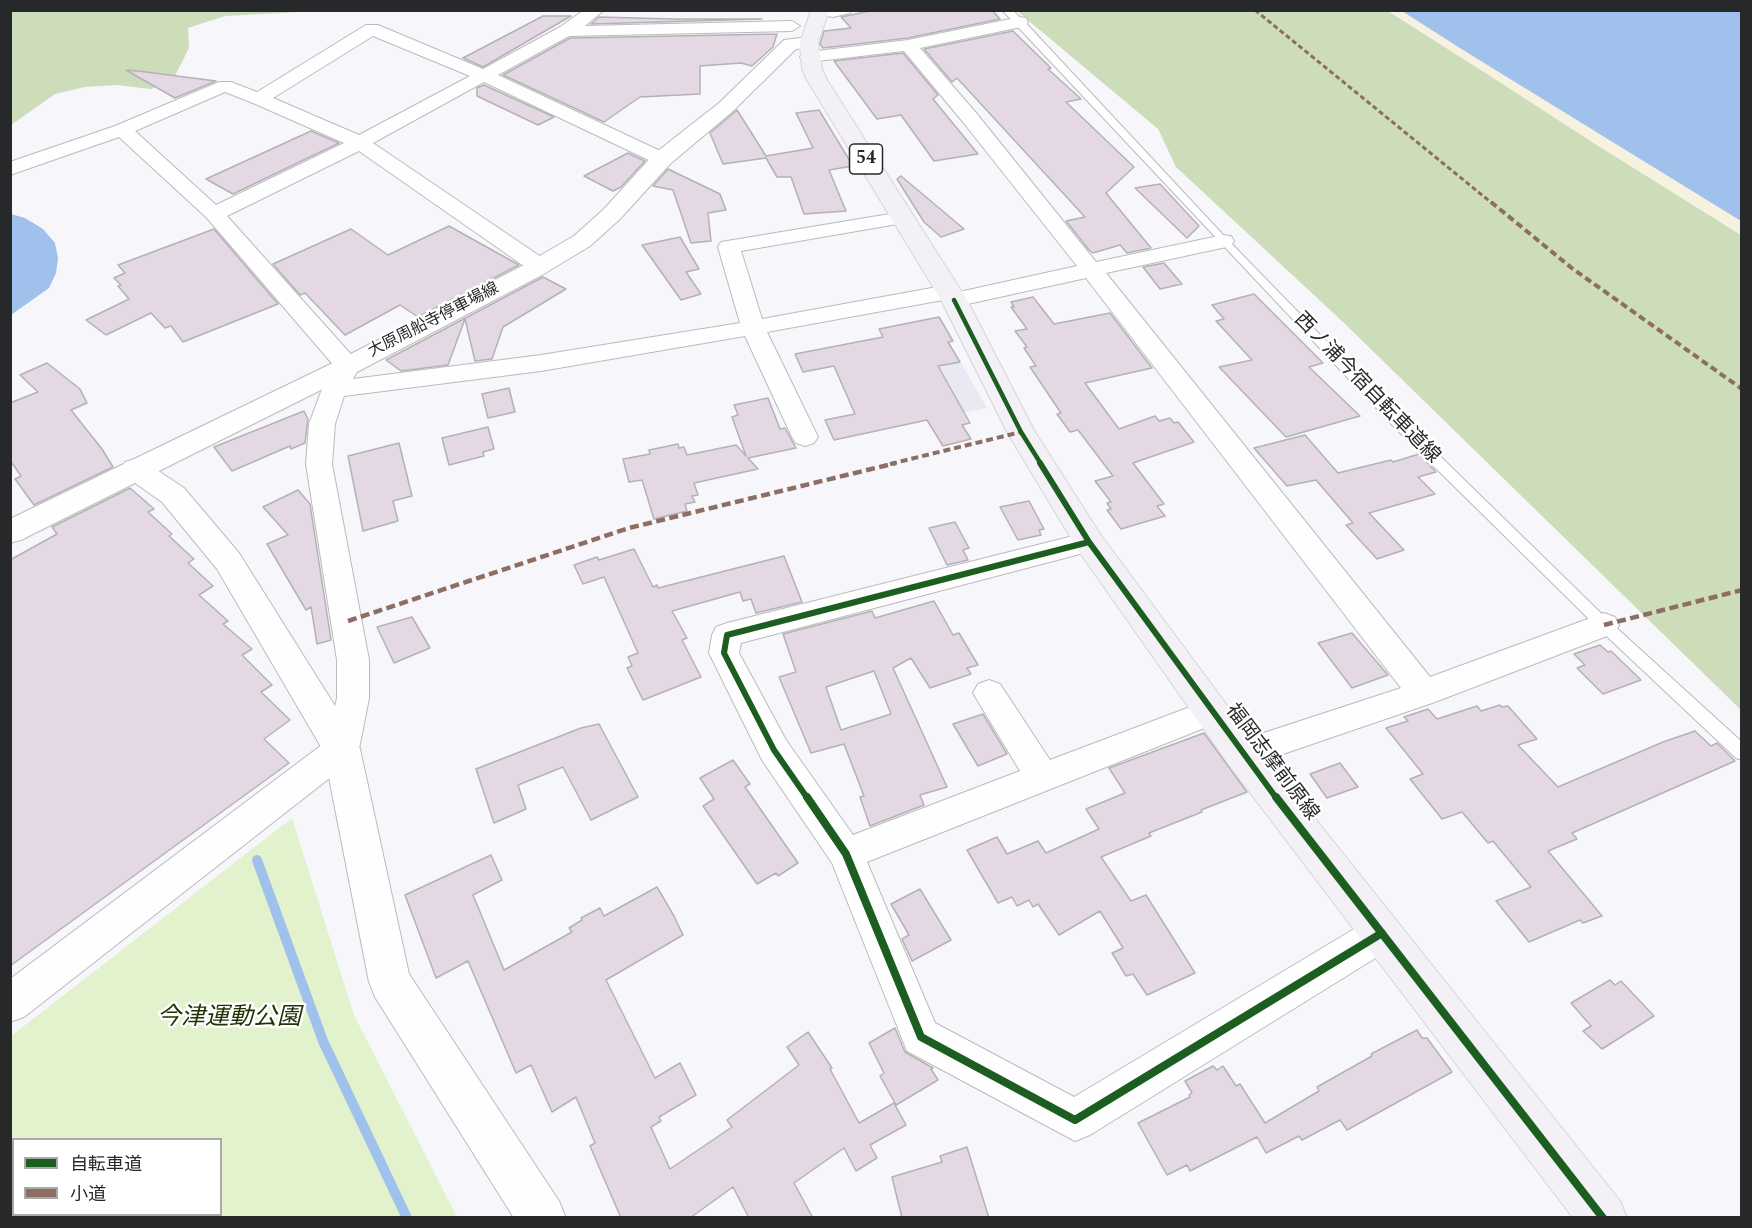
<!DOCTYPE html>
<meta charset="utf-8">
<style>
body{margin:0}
#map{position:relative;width:1752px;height:1228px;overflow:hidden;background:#f7f7fb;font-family:Spectral,"Noto Sans JP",serif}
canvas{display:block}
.frame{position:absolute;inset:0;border:12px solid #27282a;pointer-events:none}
.legend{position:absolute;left:12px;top:1138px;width:210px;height:78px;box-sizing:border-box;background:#fff;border:2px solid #a9a9aa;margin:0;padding:8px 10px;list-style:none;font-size:18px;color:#27282a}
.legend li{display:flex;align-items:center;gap:12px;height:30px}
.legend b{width:30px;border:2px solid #a9a9aa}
</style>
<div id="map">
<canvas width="1752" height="1228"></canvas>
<div class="frame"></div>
<ul class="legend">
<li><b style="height:8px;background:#1b5e20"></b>自転車道</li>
<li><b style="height:8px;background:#8d6e63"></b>小道</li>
</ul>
</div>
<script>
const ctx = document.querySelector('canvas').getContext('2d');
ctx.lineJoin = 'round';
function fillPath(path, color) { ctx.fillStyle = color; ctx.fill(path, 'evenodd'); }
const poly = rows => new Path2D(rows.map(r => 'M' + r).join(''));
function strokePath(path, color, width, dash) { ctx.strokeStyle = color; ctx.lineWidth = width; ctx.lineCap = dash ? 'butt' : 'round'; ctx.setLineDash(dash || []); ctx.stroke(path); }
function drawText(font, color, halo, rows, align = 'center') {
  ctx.font = font + ' Spectral,"Noto Sans JP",serif'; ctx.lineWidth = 5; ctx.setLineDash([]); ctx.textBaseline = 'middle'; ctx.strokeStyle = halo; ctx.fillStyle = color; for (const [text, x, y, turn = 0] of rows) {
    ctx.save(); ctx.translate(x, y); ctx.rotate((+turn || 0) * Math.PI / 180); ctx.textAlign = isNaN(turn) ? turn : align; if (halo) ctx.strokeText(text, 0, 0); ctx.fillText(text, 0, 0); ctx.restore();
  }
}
fillPath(poly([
 [950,344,987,408,926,420,893,355]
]), '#e8e9f2');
fillPath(poly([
 [292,818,354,1015,457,1217,11,1217,11,1036],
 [14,1140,220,1140,220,1214,14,1214]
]), '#e1f2cd');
fillPath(poly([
 [11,11,318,11,225,16,188,28,189,48,173,80,151,89,116,85,85,87,55,94,11,125],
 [1017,11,1388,11,1741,235,1741,710,1343,322,1176,167,1158,129]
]), '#cdddb9');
fillPath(poly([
 [1390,11,1425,11,1741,207,1741,235,1595,144]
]), '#f7f2df');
fillPath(poly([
 [1402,11,1741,11,1741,221,1463,50],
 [11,214,25,218,43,229,55,243,58,258,56,273,49,288,11,315]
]), '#a0c1eb');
strokePath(poly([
 [257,860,323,1041,407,1218]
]), '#a0c1eb', 10);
const building = poly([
 [875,10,992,10,1000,19,908,38,823,48,820,44,824,31,851,28,841,17,875,10],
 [543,16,571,16,483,67,463,58,543,16],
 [599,17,675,19,762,19,591,24,599,17],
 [1013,31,1051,68,1048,69,1081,99,1066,102,1134,167,1106,193,1151,248,1127,253,1120,245,1093,253,1089,250,1066,221,1085,217,957,78,952,82,924,49,1013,31],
 [777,34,773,47,752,66,741,63,700,66,700,94,640,97,604,122,503,75,570,38,777,34],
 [903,53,938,95,933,99,978,154,934,161,901,115,877,119,834,61,903,53],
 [126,70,138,71,216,81,175,98,126,70],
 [484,85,554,117,538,125,477,96,477,88,484,85],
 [737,110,766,156,813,148,796,113,819,110,853,166,829,170,846,211,804,214,791,177,777,177,766,158,723,164,710,133,737,110],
 [311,131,339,143,233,194,206,179,311,131],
 [628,153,645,161,621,187,613,191,584,176,628,153],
 [668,169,720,194,726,210,708,213,711,241,691,243,673,190,653,186,668,169],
 [901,176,964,229,941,237,924,222,897,179,901,176],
 [1160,184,1199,226,1187,238,1135,188,1160,184],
 [449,226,519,265,418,317,400,305,345,335,305,293,300,295,273,264,351,229,388,255,449,226],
 [214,229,278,304,183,342,171,326,165,328,151,313,106,335,86,320,129,299,118,286,121,285,114,278,125,273,118,265,214,229],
 [680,237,699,269,686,272,701,294,681,300,642,245,680,237],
 [1164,263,1182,284,1160,289,1143,267,1164,263],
 [543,277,566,289,503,327,492,359,475,361,465,319,448,365,401,371,386,360,543,277],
 [1254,294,1323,363,1309,367,1360,416,1286,437,1219,367,1252,360,1216,321,1224,319,1212,305,1254,294],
 [1033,297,1054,324,1110,313,1152,368,1085,383,1119,429,1155,416,1159,421,1170,418,1174,423,1178,422,1194,442,1133,463,1164,504,1157,506,1165,516,1121,529,1107,510,1111,509,1107,503,1111,502,1095,481,1113,476,1078,430,1070,432,1057,414,1061,413,1030,367,1036,366,1024,348,1027,347,1015,331,1027,329,1011,307,1014,307,1011,302,1033,297],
 [939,317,953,341,948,342,960,362,938,366,970,423,962,425,971,439,943,446,927,420,834,440,825,420,855,414,834,366,803,372,795,354,883,337,879,329,939,317],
 [47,363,80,389,87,403,71,410,102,449,113,467,34,505,15,479,21,476,10,460,10,403,38,392,20,375,47,363],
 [509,388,515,412,488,418,482,394,509,388],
 [768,398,780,429,785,428,796,448,748,458,758,469,694,483,698,495,692,496,695,502,685,504,687,511,654,519,642,480,629,482,623,459,650,454,649,450,678,444,679,448,684,447,687,455,736,445,746,456,732,417,738,415,734,405,768,398],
 [304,411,308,419,305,443,291,449,290,446,232,471,214,447,304,411],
 [488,427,494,449,483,452,484,456,449,465,442,438,488,427],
 [1305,435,1338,473,1391,460,1393,462,1419,454,1436,472,1418,477,1435,494,1369,513,1404,550,1377,559,1346,525,1353,523,1316,480,1287,486,1254,448,1305,435],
 [399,443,412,496,393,501,398,521,363,531,348,456,399,443],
 [130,488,154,509,148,512,172,534,169,536,194,559,188,563,213,586,199,595,228,621,223,624,252,649,242,655,272,685,261,692,290,720,264,739,289,763,10,966,10,560,57,534,52,527,130,488],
 [298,490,310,504,331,640,317,644,311,607,306,610,267,544,288,535,263,507,298,490],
 [1029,501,1044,529,1039,530,1041,535,1018,540,1000,507,1029,501],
 [955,522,969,548,963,550,968,560,947,565,929,528,955,522],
 [634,549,653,587,657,585,658,588,784,556,802,602,756,613,751,599,743,601,740,592,672,611,687,638,682,640,701,677,643,700,627,668,632,666,628,657,638,653,604,577,583,584,574,565,597,557,599,560,634,549],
 [934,601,953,635,959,633,978,665,967,668,971,674,930,688,911,658,893,668,947,787,920,795,924,805,870,826,860,797,864,796,844,744,811,753,779,677,796,672,783,634,872,611,875,618,934,601],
 [874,671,891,714,841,730,826,687,874,671],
 [412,617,430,648,394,663,377,627,412,617],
 [1352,633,1388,675,1352,688,1318,643,1352,633],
 [1600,645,1608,652,1611,651,1641,680,1603,694,1577,668,1585,665,1574,654,1600,645],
 [1500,705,1502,707,1508,706,1537,739,1518,745,1558,787,1663,742,1695,731,1711,746,1717,743,1735,761,1572,833,1577,839,1548,851,1602,916,1583,923,1580,920,1529,942,1496,901,1531,887,1493,841,1488,843,1462,812,1442,819,1410,779,1423,774,1386,728,1408,721,1404,717,1428,709,1437,719,1477,706,1481,711,1500,705],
 [983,714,1007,754,978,766,953,724,983,714],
 [599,724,638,797,591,820,563,767,518,785,526,809,494,823,476,769,581,728,599,724],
 [1204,733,1247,792,1201,810,1202,812,1149,833,1151,836,1101,857,1131,901,1146,895,1195,973,1147,995,1133,974,1126,976,1112,953,1123,948,1100,911,1059,935,1038,904,1033,907,1029,900,1017,906,1012,897,998,903,967,850,997,837,1007,854,1038,841,1046,853,1099,829,1086,809,1125,793,1109,768,1204,733],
 [733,760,750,784,745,787,798,863,778,876,776,873,757,884,703,806,714,799,700,778,733,760],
 [1340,763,1358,787,1327,798,1310,774,1340,763],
 [491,855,502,880,473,895,504,970,572,932,569,928,582,920,581,918,600,908,604,916,657,887,674,916,683,935,606,980,655,1078,680,1063,696,1095,659,1117,661,1121,651,1127,670,1169,732,1127,727,1120,799,1065,787,1047,808,1032,832,1068,830,1069,859,1123,894,1103,906,1125,870,1145,877,1158,856,1171,844,1148,794,1183,813,1218,749,1218,733,1187,690,1218,621,1218,590,1146,595,1143,576,1097,552,1112,531,1065,516,1073,468,961,436,978,405,895,491,855],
 [920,889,951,940,912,961,902,939,909,935,891,904,920,889],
 [1610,980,1615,985,1621,981,1654,1016,1602,1049,1583,1031,1591,1026,1571,1003,1610,980],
 [895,1028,905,1052,933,1068,931,1069,938,1080,896,1105,880,1076,884,1073,869,1043,895,1028],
 [1417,1030,1422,1038,1427,1038,1452,1072,1347,1130,1340,1120,1302,1140,1299,1136,1266,1153,1257,1137,1190,1171,1187,1165,1167,1175,1138,1123,1190,1097,1189,1095,1192,1093,1185,1081,1213,1066,1217,1070,1223,1066,1236,1086,1240,1084,1265,1123,1319,1091,1317,1087,1372,1056,1371,1054,1417,1030],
 [967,1147,989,1218,902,1218,892,1177,942,1162,940,1156,967,1147]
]);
fillPath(building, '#e3d8e4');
strokePath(building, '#b3b2b5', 1.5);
const service = poly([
 [1002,10,1012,10,1023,20,1227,239,1402,419,1609,621,1742,742,1742,760,1736,758,1599,629,1392,425,1002,10]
]);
const minor = poly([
 [584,10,604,10,585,26,792,21,800,26,792,31,569,36,498,75,669,155,672,159,669,163,655,163,484,82,373,143,547,261,550,266,547,271,539,273,531,271,359,151,227,216,357,361,360,366,353,379,541,355,740,323,718,247,721,242,902,212,909,214,913,218,909,222,741,251,762,319,948,285,956,287,959,292,1077,266,963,122,904,51,809,62,803,61,800,57,803,53,809,52,908,40,1020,17,1026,18,1028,22,1026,26,920,48,977,114,1096,262,1223,235,1231,236,1234,241,1231,246,1106,273,1430,677,1604,613,1615,617,1619,625,1615,633,1435,702,1242,768,1230,764,1225,754,1230,744,1401,688,1086,278,954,307,946,305,943,300,767,332,818,437,814,443,805,446,796,443,792,437,745,336,541,371,344,396,335,424,332,464,369,660,369,698,359,749,354,759,24,1017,10,1022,10,979,327,741,337,698,337,660,306,464,309,424,322,389,335,367,207,218,119,137,10,175,10,162,115,126,219,82,231,82,257,92,366,25,378,25,483,69,560,27,584,10],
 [373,36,470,76,359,135,273,98,373,36],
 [225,92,253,103,344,143,216,205,135,131,225,92],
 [811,10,852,10,850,13,833,17,813,14,811,10],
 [1089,532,1099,535,1103,542,1099,549,741,643,739,653,786,740,853,835,1020,771,973,693,978,684,989,680,1000,684,1050,760,1211,699,1222,703,1227,712,1222,721,867,862,935,1023,1074,1097,1369,920,1382,915,1395,920,1401,933,1395,946,1090,1135,1075,1141,907,1051,832,863,762,760,709,653,712,635,716,627,727,623,1089,532]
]);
const tertiary = poly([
 [135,459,145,462,184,488,239,553,355,738,360,749,409,974,559,1201,566,1218,514,1218,375,997,369,982,324,752,217,569,162,502,125,476,120,469,125,462,135,459]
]);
const secondary = poly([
 [809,37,816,39,818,43,816,47,796,49,733,111,670,164,620,219,590,246,542,275,357,372,21,540,10,543,10,519,339,360,524,265,574,236,604,209,654,154,719,103,784,40,809,37]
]);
const primary = poly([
 [811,10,829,10,818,43,822,69,827,80,967,300,1035,432,1100,534,1255,743,1620,1201,1627,1218,1573,1218,1229,765,1078,550,1007,432,941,300,807,80,802,69,800,43,811,10]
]);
strokePath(service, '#bbbbbe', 2);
strokePath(minor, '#bbbbbe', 2);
strokePath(tertiary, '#bbbbbe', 2);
strokePath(secondary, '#bbbbbe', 2);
strokePath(primary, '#d5d5d7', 2);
fillPath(service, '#fefefe');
fillPath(minor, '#fefefe');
fillPath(tertiary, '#fefefe');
fillPath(secondary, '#fefefe');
fillPath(primary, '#f3f0f6');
strokePath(poly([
 [1255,10,1493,204]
]), '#8d6e63', 3, [5, 3]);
strokePath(poly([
 [1491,202,1573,269,1742,389],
 [890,464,1021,432]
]), '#8d6e63', 4, [7, 4]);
strokePath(poly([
 [348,621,629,528,896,463],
 [1604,625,1742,590]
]), '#8d6e63', 4.5, [9, 4.5]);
strokePath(poly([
 [954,300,1021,432,1041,464]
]), '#1b5e20', 4.5);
strokePath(poly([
 [1040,463,1089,542,1277,799],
 [808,799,774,750,724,653,727,635,1089,542]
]), '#1b5e20', 6);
strokePath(poly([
 [807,797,846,854,921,1037,1075,1120,1382,933],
 [1276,797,1603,1218]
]), '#1b5e20', 8);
drawText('16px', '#27282a', '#fff', [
 ["大原周船寺停車場線",434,321,-27]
]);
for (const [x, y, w] of [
 [866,159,33]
]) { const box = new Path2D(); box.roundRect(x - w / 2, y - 15, w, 30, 4.5); ctx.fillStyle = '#fff'; ctx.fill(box); strokePath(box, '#27282a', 1.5); }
drawText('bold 18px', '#27282a', null, [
 ["54",866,159]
]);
drawText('20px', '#27282a', '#fff', [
 ["西ノ浦今宿自転車道線",1366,389,46],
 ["福岡志摩前原線",1271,763,53]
]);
drawText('italic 24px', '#223200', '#fff', [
 ["今津運動公園",229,1019]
]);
</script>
